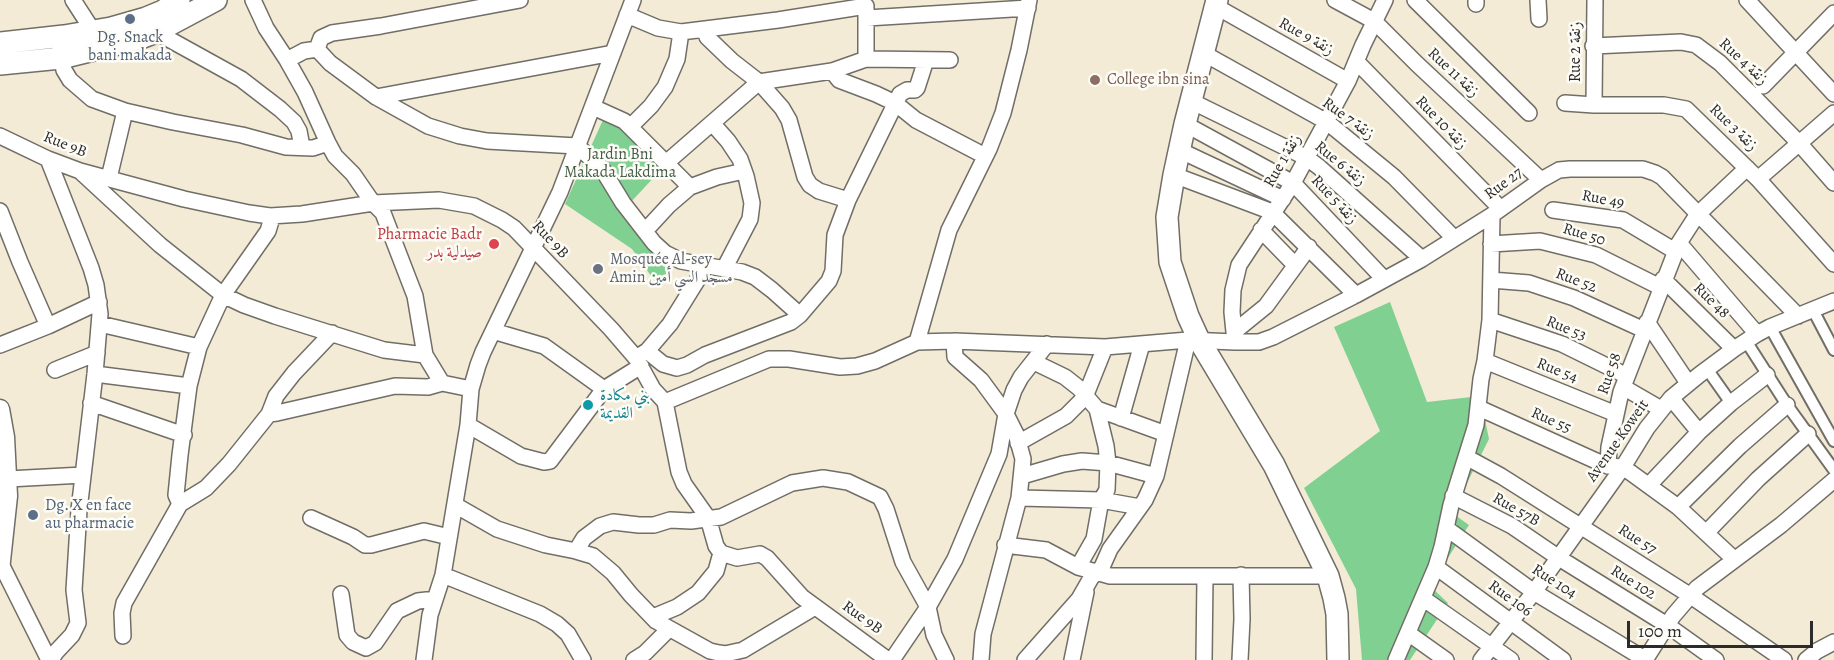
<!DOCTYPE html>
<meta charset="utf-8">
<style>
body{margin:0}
#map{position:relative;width:1834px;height:660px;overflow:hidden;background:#f3ebd6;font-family:Alegreya,serif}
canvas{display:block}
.scale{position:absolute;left:1627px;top:621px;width:186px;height:27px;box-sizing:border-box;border:3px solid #2b2b2b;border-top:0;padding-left:8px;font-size:18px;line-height:21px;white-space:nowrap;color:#2b2b2b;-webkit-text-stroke:4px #fdfcf7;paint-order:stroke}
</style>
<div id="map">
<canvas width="1834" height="660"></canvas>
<div class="scale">100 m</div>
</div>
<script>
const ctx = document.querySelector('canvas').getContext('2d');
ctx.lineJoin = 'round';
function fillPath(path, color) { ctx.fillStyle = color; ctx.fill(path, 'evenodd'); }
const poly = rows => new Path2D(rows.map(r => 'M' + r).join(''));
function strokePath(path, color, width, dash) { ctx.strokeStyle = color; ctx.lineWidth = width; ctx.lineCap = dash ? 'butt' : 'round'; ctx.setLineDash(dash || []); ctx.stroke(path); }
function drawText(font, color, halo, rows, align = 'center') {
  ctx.font = font + ' Alegreya,Amiri,serif'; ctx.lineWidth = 5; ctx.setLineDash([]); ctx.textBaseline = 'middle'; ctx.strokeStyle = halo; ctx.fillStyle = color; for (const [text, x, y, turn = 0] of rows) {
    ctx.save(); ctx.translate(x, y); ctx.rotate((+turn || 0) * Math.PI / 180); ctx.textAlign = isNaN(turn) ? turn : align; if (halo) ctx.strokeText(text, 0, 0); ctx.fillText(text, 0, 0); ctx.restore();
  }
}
fillPath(poly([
 [607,111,671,159,630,203,672,269,656,283,632,249,565,204],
 [1390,302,1427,402,1480,396,1489,439,1452,513,1469,525,1430,586,1448,603,1410,660,1362,660,1356,589,1304,488,1380,431,1334,327]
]), '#80d191');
const pedestrian = poly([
 [1813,310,1834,350],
 [1770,327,1834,441],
 [1746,341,1787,405,1834,470],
 [1707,369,1731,403]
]);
const minor = poly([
 [73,0,93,31],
 [253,0,266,28,287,60,305,92,328,143,335,156,353,174,373,203,383,213,415,296,425,355,442,383],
 [1335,0,1374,21,1417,64,1541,180],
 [1415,0,1529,113],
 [1476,0,1476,4],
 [1538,0,1539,19],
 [1747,0,1834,94],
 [1215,6,1348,81],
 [627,15,658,28,681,32,778,20,866,6],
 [867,18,1028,8],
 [706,29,707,37,732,61,759,82,782,108,789,120,805,177,810,185,819,191,848,200],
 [156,32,241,79,280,109,294,122,299,131,302,147],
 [1593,46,1681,42,1696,45,1720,63,1753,96,1799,143,1834,183],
 [60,49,64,70,70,80,92,99,125,111,173,122,242,135,286,147,313,148,328,143],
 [317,49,321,38,332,33,381,26,520,0],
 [1203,53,1327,122,1394,177,1454,238],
 [866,59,866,8],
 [287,60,304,51,317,49,330,63,376,97,428,126,460,136,487,141,577,146,601,167,623,203,654,243,665,253,681,261,742,272,755,277,772,290,800,315],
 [1357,62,1500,208],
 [832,71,839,80,876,94,895,103,916,120,985,156],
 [1763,86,1834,13],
 [376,97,613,53],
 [1191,101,1307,158,1319,167,1422,259],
 [1565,103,1594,105,1664,105,1686,109,1758,179,1834,264],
 [1594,105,1595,0],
 [593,107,624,121,690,187],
 [712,123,728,141,740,159,746,176,752,203,750,219,724,269],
 [1185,124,1293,183,1384,279],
 [630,127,651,106,665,87,677,59,681,32],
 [0,136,48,159,80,171,184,199,249,213,270,216,302,214,373,203,439,200,474,206,502,220,514,228,611,329,636,358,653,389,665,402,679,472,684,484,708,518,716,546,721,553,737,558,760,554,767,558,802,597,888,660],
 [1179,150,1283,199],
 [48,159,91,268,96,285,100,314,95,374,79,510,74,590,78,623,72,635,56,652,51,660],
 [666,163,759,82,832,71,866,59,950,60],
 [82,173,160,245,223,295,244,305,275,316,384,350,425,355],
 [1174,175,1267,210],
 [109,178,125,111],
 [1758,179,1834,113],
 [1553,210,1623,220,1675,251],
 [0,211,20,262,48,326],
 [1273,213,1356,295],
 [1261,230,1295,265],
 [645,231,669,205,690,187,717,177,744,171],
 [1679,243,1757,334],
 [1491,244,1540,241,1596,255,1660,287],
 [1663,279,1734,349],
 [1491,280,1529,283,1574,298,1644,330],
 [1490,320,1562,344,1627,376],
 [1647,322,1688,383],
 [100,324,199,347],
 [493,331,544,346,604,389],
 [1234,332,1266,306,1309,247],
 [954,341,955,357,981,380,1006,414,1016,434,1023,459,1019,498,983,634,981,660],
 [917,342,949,230,989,149,1003,113,1019,50,1029,0],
 [1235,342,1232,312,1233,290,1239,265,1293,183,1348,81,1363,45,1385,0],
 [0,345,48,326,99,302],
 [647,351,663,364,677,368,687,365,705,355,791,322,800,315,829,281,833,271,835,235,848,200,900,94,907,90,915,90,917,88,926,60],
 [639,356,647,351,670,324,706,266],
 [1485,361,1616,414],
 [1034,362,1065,377,1079,388,1097,409,1106,446,1108,463,1107,490,1101,500,1094,539,1078,567],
 [55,370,97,353],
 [95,374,189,386],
 [1623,387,1661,409],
 [1671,398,1699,432],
 [665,402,769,359,789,359,840,367,857,366,875,361,917,342,954,341,1105,347,1188,340,1235,342,1259,342,1273,337,1356,295,1422,259,1492,215,1541,180,1559,170,1570,169,1643,169,1655,173,1662,177,1798,316],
 [91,403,184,435],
 [1479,408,1594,460,1608,466,1623,467,1678,507,1734,559],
 [1097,409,1166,434],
 [269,414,277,413,395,386,428,387,442,383,471,389],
 [1121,418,1142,344],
 [468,425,521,456,544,462,550,461,604,389,641,366],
 [1018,443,1066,416,1085,397,1105,347],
 [1466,457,1501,476,1691,596,1784,660],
 [1608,466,1609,447,1621,392,1679,243,1697,215,1747,168],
 [1022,476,1063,464,1082,461,1108,463,1156,476],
 [8,479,83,475],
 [1649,485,1699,432,1731,403,1767,375],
 [1453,496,1512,526,1559,558,1667,625,1716,660],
 [1019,498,1101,500,1140,507],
 [180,504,206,488,229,464,269,414,276,396,294,373,332,333],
 [455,505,497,529,546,545,576,551,593,556,613,573,631,595,656,621,710,651,719,653,725,654,743,650,815,607],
 [1678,507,1740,446,1787,405],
 [311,518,353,537,365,545,371,545,424,531,449,537],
 [1446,528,1534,592,1646,660],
 [1706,533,1758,479,1808,434],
 [1005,545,1046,550,1078,567,1110,576,1328,576],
 [576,551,584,538,600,526,613,522,639,525,654,525,670,520,691,521,721,517,792,483,823,478,848,482,880,497,886,509,903,562,928,607,934,635,946,660],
 [1,564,49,660],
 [1436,567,1563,660],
 [443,575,540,614,557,624,568,634,583,660],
 [341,594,347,635,353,642,366,648,375,643,397,611,418,601,435,599],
 [1424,599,1511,660],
 [653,617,677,607,698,593,716,571,721,553],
 [1408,633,1446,660],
 [123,636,122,613,124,603,180,504,176,495,180,455,189,386,199,347,223,295,268,231,271,221,270,216],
 [424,660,430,615,443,575,468,425,471,389,478,365,483,352,560,192,633,0],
 [634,660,645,653,669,629],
 [892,660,928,607,955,559,999,454,1006,414,1014,390,1021,377,1047,344],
 [1025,660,1079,599,1091,578,1102,567,1110,549,1145,500,1156,476,1188,340],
 [1072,660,1086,592],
 [1204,660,1205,576],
 [1240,660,1242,619,1241,575],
 [1396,660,1436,567,1442,547,1451,505,1476,425,1481,379,1485,361,1490,320,1492,215],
 [1481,660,1534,592,1623,467,1647,428,1671,398,1699,375,1734,349,1757,334,1770,327,1834,301],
 [1645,660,1673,616,1697,588,1781,525,1834,480],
 [1806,660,1817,651,1834,642]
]);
const tertiary = poly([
 [0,409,5,437,8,496,0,570]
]);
const secondary = poly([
 [1217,0,1185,124,1174,175,1167,217,1170,262,1188,316,1199,340,1274,465,1328,576,1334,598,1337,614,1338,660],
 [0,43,64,36,111,28,146,18,163,11,179,0],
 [0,64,61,58,138,39,156,32,216,0]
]);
strokePath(pedestrian, '#716e67', 14);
strokePath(minor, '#716e67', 18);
strokePath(tertiary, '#716e67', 21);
strokePath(secondary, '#716e67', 24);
strokePath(pedestrian, '#fff', 10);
strokePath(minor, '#fff', 15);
strokePath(tertiary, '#fff', 18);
strokePath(secondary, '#fff', 21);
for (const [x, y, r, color] of [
 [130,19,6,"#5c6f8a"],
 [1095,80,6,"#8d6e63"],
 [494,244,6,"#e0444e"],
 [598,269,6,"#6b7280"],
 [588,405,6,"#0f9aa8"],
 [33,515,6,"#5c6f8a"]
]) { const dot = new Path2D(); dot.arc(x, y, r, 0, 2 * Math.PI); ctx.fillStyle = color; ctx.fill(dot); strokePath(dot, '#fdfcf7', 2); }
drawText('16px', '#2b2b2b', '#fdfcf7', [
 ["Rue 9 زنقة",1306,37,29],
 ["Rue 2 زنقة",1576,52,-90],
 ["Rue 4 زنقة",1743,62,43],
 ["Rue 11 زنقة",1453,73,43],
 ["Rue 7 زنقة",1348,119,36],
 ["Rue 10 زنقة",1441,123,46],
 ["Rue 3 زنقة",1733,128,44],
 ["Rue 9B",65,145,22],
 ["Rue 1 زنقة",1283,161,-60],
 ["Rue 6 زنقة",1340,164,39],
 ["Rue 27",1504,184,-36],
 ["Rue 5 زنقة",1334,200,47],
 ["Rue 49",1603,200,11],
 ["Rue 50",1584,235,17],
 ["Rue 9B",550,240,47],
 ["Rue 52",1576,281,21],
 ["Rue 48",1711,301,44],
 ["Rue 53",1566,329,22],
 ["Rue 54",1557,371,22],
 ["Rue 58",1610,374,-71],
 ["Rue 55",1551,421,24],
 ["Avenue Koweit",1618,441,-55],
 ["Rue 57B",1516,510,30],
 ["Rue 57",1637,540,33],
 ["Rue 104",1554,582,33],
 ["Rue 102",1633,583,32],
 ["Rue 106",1510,599,36],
 ["Rue 9B",862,618,36]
]);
drawText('16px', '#4e5e75', '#fdfcf7', [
 ["Dg. Snack",130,38],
 ["bani makada",130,56],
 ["Dg. X en face",45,506,"left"],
 ["au pharmacie",45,524,"left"]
]);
drawText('16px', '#785e54', '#fdfcf7', [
 ["College ibn sina",1107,80]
], 'left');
drawText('16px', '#445d4a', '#fdfcf7', [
 ["Jardin Bni",620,155],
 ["Makada Lakdima",620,173]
]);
drawText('16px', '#be3a42', '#fdfcf7', [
 ["Pharmacie Badr",482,235],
 ["صيدلية بدر",482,253]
], 'right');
drawText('16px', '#5b616d', '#fdfcf7', [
 ["Mosquée Al-sey",610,260],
 ["Amin مسجد السي أمين",610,278]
], 'left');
drawText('16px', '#0d838f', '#fdfcf7', [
 ["بني مكادة",600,396],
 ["القديمة",600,414]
], 'left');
</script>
